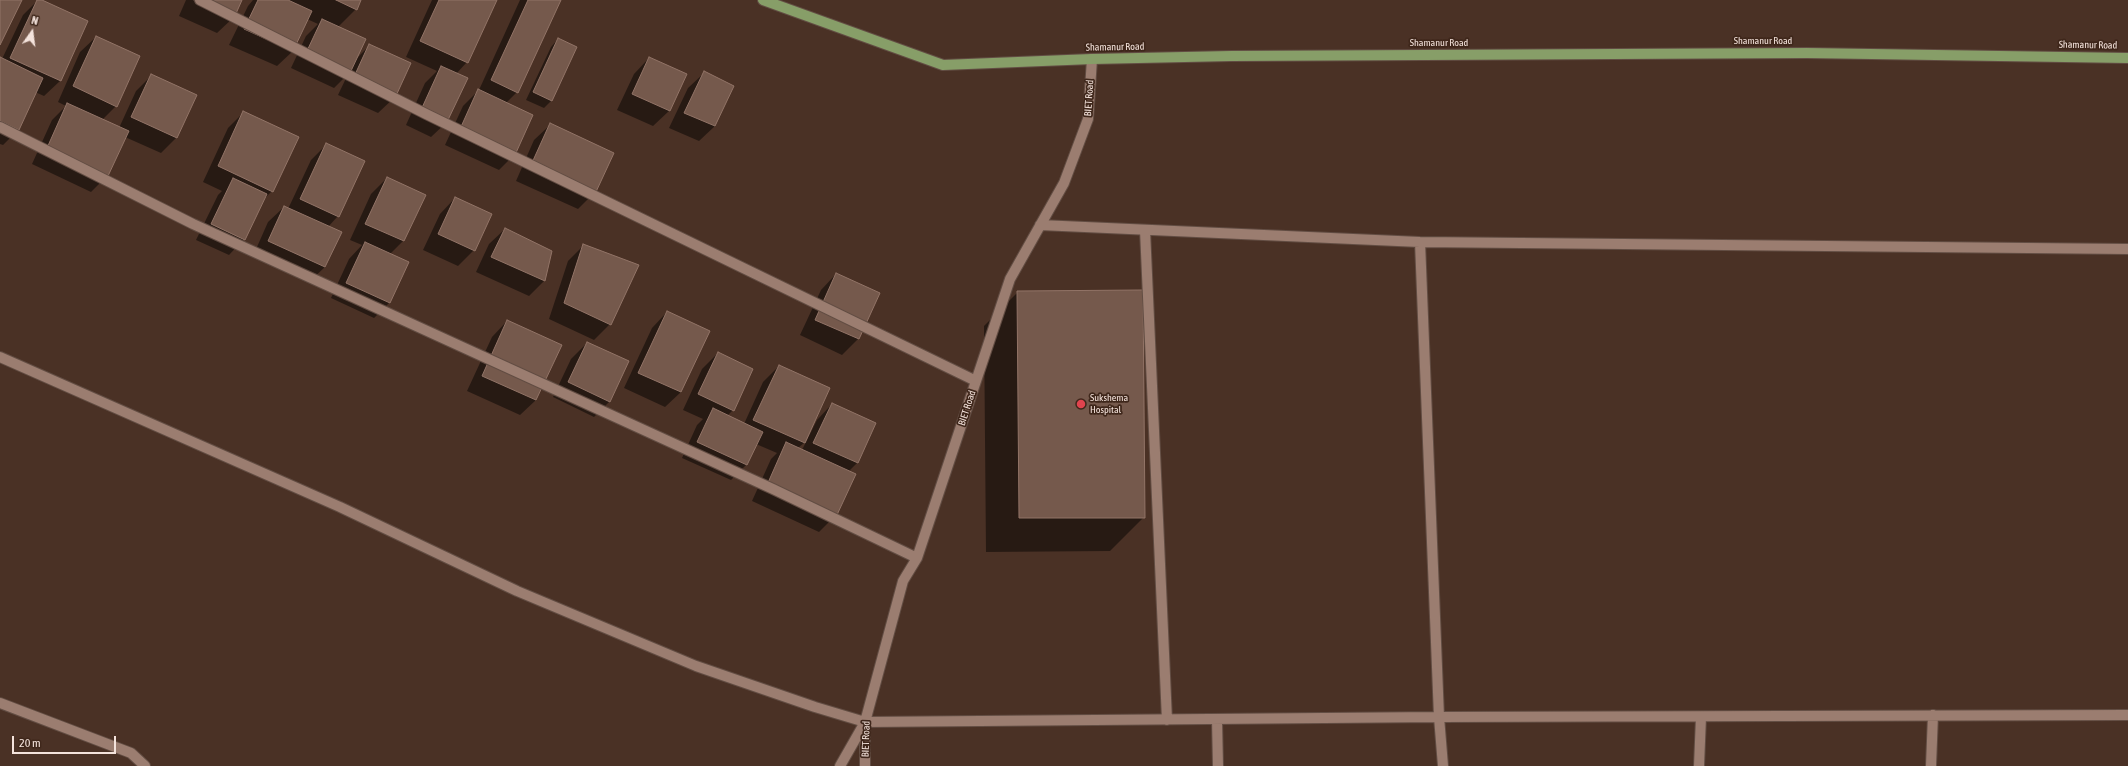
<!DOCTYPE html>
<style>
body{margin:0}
#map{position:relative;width:2128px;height:766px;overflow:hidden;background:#4a3125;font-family:"Asap Condensed",sans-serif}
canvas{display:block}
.north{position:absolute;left:12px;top:12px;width:40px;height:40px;-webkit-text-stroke:3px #3f271b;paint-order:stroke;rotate:14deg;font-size:11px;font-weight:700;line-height:16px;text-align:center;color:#f4e3dc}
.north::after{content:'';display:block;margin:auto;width:14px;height:18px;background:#f4e3dc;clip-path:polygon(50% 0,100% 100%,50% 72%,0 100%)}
.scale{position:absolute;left:12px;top:736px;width:104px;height:18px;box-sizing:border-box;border:2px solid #f4e3dc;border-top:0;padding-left:5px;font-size:12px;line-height:14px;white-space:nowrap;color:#f4e3dc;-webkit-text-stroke:3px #3f271b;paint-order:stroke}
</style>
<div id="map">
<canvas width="2128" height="766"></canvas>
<div class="north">N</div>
<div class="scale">20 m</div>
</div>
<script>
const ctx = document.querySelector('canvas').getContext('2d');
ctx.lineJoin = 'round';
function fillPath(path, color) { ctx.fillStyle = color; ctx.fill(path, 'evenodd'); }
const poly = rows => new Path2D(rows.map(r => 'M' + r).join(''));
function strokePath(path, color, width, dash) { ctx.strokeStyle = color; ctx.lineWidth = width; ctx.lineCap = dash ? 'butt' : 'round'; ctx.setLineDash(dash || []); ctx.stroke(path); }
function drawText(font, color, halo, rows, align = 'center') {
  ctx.font = font + ' "Asap Condensed",sans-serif'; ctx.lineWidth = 3.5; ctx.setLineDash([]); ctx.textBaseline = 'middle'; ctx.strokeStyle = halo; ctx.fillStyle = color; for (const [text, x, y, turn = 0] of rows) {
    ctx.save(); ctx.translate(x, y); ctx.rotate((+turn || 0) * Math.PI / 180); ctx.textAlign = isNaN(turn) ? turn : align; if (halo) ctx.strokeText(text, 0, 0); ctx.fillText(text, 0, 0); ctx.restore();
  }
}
fillPath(poly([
 [38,0,87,22,60,81,44,96,35,92,18,130,3,145,0,144,0,58,2,59,23,15],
 [186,0,241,0,233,18,217,33,179,16],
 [253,0,360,0,356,9,338,27,355,60,370,45,394,98,378,113,338,95,348,74,334,88,291,68,306,36,318,24,307,19,293,51,277,66,229,45,248,6],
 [432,0,496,0,467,62,456,74,447,122,431,137,406,125,425,83,437,71,406,57],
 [520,0,560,0,517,92,506,103,515,154,499,170,445,145,463,106,479,90],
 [96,37,116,106,102,120,119,128,136,91,151,76,177,137,161,153,125,137,107,176,91,192,32,164,52,120,66,106,58,102,80,52],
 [558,39,552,100,544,108,526,100,551,47],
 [649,58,686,75,669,111,653,126,617,110,634,74],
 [704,73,715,126,699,141,669,128,688,88],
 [244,112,272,191,261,202,244,239,229,255,196,240,218,195,222,191,203,182,228,128],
 [550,125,594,193,578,209,516,181,534,140],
 [326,145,338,216,328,227,340,233,325,267,309,282,253,256,268,222,284,207,288,209,311,160],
 [387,178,424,195,403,241,390,254,389,303,374,318,331,298,349,259,362,245,350,240,371,194],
 [455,198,474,250,458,266,423,250,440,214],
 [505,229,551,252,544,281,529,296,476,272,489,244],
 [584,245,610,324,594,340,549,319,568,261],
 [836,274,879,293,858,339,842,355,800,335,821,290],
 [1018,292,1144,517,1110,551,986,552,984,326],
 [667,312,681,392,665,407,624,388,652,328],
 [507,321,561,345,536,400,520,415,467,391,492,337],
 [587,343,610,401,594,417,553,397,571,359],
 [718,353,733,410,727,416,744,424,763,382,779,366,805,442,798,448,802,450,817,420,832,404,875,424,857,463,848,472,835,516,819,532,752,501,771,459,777,453,756,444,746,465,731,480,682,458,697,425,703,419,683,410,702,369]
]), '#0007');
const building = poly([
 [0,0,22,0,0,45,0,0],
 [37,0,42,0,88,21,61,81,10,58,37,0],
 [194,0,242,0,234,18,194,0],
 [258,0,288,0,312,11,293,51,244,29,258,0],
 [336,0,361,0,357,10,336,0],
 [439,0,497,0,468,63,420,41,439,0],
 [528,0,561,0,518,93,491,80,528,0],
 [322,19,366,39,350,73,306,53,322,19],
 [96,36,140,56,117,107,73,86,96,36],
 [558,38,577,47,552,101,533,92,558,38],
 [369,44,411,63,395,98,353,79,369,44],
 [0,57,43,78,19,130,0,121,0,57],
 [649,57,687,74,670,111,632,94,649,57],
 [441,66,468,78,447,122,421,110,441,66],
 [704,71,734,86,715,126,684,113,704,71],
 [151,74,197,95,177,138,131,117,151,74],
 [478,89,533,115,515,155,460,129,478,89],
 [67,103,129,131,108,176,47,148,67,103],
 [243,111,299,137,273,192,218,166,243,111],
 [550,123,614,153,595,194,531,165,550,123],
 [326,143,365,161,339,217,300,199,326,143],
 [387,177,426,195,404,241,365,224,387,177],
 [233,178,267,194,245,240,211,224,233,178],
 [455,197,492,214,475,251,438,234,455,197],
 [284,206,342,232,325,267,268,241,284,206],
 [505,228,552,251,545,281,491,257,505,228],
 [365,242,409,262,390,303,346,283,365,242],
 [583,244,639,265,611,325,564,303,583,244],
 [836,273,880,293,859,339,815,320,836,273],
 [1143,290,1145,518,1019,518,1017,291,1143,290],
 [667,311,710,331,681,392,638,373,667,311],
 [507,320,562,345,536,400,482,376,507,320],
 [587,342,629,361,610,402,568,382,587,342],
 [718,352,753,369,734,411,698,394,718,352],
 [779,365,830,388,805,443,753,420,779,365],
 [832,403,876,423,858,463,813,443,832,403],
 [713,408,763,432,747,465,697,442,713,408],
 [786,442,856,474,836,517,767,485,786,442]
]);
fillPath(building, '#75594c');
strokePath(building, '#927467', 1);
const minor = poly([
 [200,0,426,114,976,381],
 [0,127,193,224,773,489,917,558],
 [1040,225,1420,242,2128,249],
 [1145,230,1167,720],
 [1420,242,1439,717,1443,766],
 [0,357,340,507,517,591,696,666,815,707,865,722,1439,717,2128,715],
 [0,703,131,753,145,766],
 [1217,720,1218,766],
 [840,766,864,724],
 [865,766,865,722,903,581,917,558,1010,279,1064,183,1088,119,1092,59],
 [1699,766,1701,717],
 [1931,766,1933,715]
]);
const major = poly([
 [763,0,943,65,1092,59,1231,56,1807,53,2128,58]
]);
strokePath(minor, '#624d43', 12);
strokePath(major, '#624d43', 12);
strokePath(minor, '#9b7d70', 10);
strokePath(major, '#879e68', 10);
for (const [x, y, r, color] of [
 [1081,404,5,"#e0444e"]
]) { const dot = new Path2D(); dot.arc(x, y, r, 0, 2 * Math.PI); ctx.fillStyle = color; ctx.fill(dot); strokePath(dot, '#3f271b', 1.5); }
drawText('10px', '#f4e3dc', '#3f271b', [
 ["Shamanur Road",1763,41],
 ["Shamanur Road",1439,43],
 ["Shamanur Road",2088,45,1],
 ["Shamanur Road",1115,47,-1],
 ["BIET Road",1089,98,-86],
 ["BIET Road",967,408,-72],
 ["BIET Road",866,739,-88]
]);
drawText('10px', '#f4e3dc', '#3f271b', [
 ["Sukshema",1090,398],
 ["Hospital",1090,410]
], 'left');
</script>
